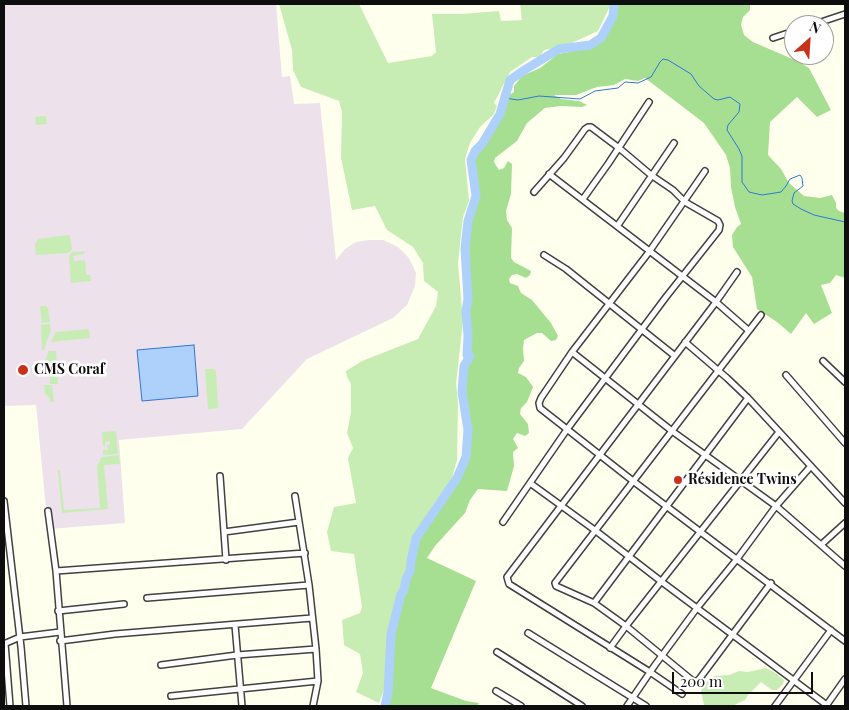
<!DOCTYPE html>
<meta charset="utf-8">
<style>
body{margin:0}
#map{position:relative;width:849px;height:710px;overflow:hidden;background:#ffe;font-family:"Playfair Display",serif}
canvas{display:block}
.frame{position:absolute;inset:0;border:5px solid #0e0e0e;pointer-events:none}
.north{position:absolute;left:784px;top:15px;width:50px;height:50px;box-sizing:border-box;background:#fff;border:1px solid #9f9f9f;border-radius:50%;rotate:26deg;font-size:14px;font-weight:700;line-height:20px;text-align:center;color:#0e0e0e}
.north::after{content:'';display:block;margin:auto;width:18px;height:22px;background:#ca311a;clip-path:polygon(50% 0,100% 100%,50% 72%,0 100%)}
.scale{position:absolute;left:672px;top:672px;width:141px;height:22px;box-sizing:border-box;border:2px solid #0e0e0e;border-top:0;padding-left:6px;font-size:15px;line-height:18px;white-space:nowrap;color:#0e0e0e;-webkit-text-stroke:4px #fff;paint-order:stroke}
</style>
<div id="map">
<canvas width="849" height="710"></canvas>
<div class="frame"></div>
<div class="north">N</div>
<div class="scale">200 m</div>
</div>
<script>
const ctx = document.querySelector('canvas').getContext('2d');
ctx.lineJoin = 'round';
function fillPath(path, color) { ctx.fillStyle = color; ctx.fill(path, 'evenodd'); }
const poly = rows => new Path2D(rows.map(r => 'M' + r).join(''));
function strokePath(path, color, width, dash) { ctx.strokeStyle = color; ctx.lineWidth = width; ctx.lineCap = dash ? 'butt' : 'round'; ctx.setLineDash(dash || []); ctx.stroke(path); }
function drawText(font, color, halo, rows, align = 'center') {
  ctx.font = font + ' "Playfair Display",serif'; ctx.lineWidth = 5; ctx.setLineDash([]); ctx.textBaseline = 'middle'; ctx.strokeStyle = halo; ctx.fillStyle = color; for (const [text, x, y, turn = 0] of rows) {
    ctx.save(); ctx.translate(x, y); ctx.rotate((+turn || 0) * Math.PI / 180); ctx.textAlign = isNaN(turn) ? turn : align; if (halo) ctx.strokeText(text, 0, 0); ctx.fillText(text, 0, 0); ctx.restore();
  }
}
fillPath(poly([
 [4,4,276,4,282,77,290,76,294,104,320,103,336,260,345,249,356,242,369,240,383,240,398,247,409,258,416,273,415,286,407,305,393,318,307,359,242,429,119,440,125,523,48,529,36,405,4,406]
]), '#ede1ec');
fillPath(poly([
 [279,4,359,4,388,63,432,56,436,52,432,14,461,14,499,11,501,21,522,20,520,4,611,4,598,31,563,47,544,50,540,57,532,57,510,72,494,103,497,106,494,114,480,127,470,143,465,159,469,201,463,217,458,263,463,321,456,384,458,402,457,460,452,478,417,534,391,624,386,685,379,703,356,692,363,673,360,654,344,645,342,620,360,613,362,607,354,554,331,551,327,532,334,507,356,503,348,458,353,448,347,433,351,412,351,384,347,377,346,371,362,361,418,339,436,306,438,292,424,281,423,263,413,247,387,230,375,206,352,210,341,158,342,112,339,101,301,87,293,70,292,50],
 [46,116,47,124,36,125,35,117],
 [69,235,70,236,72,250,68,253,36,255,35,244,38,239],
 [88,251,84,252,84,254,73,256,74,261,85,260,86,275,90,275,91,281,71,283,69,256,72,252],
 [40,306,46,306,48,308,50,322,42,323],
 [50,324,51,330,44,350,42,350,41,325],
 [89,329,90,338,51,342,56,332],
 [49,351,56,351,58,384,50,384,50,374,45,373,44,363],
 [205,369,214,369,216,371,218,408,208,409],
 [44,385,52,385,54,402,51,402,49,397,45,394],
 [116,431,118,454,103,455,103,450,108,450,107,445,110,445,110,441,105,442,105,446,103,446,102,432],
 [119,455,120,464,104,465,108,509,62,513,58,470,60,470,64,510,100,508,97,466,102,457],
 [766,668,774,672,784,680,783,684,777,690,772,690,761,682,748,695,745,700,732,706,704,705,701,691,707,681,715,676,729,675,739,671,748,672]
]), '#c8edb4');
fillPath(poly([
 [618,4,750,4,750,10,743,17,741,25,744,35,753,42,797,61,809,68,831,110,817,117,797,97,770,122,768,155,781,169,789,183,804,196,820,198,832,195,836,203,836,208,839,211,845,213,845,278,836,275,830,283,821,285,832,313,814,324,806,313,791,334,777,322,757,309,752,277,733,247,732,235,737,227,741,224,735,207,731,187,730,168,726,155,704,123,645,78,638,81,625,79,614,85,597,87,576,95,554,95,561,99,579,101,587,105,582,107,561,106,545,108,527,123,517,141,495,158,494,162,499,170,504,168,508,161,512,164,511,194,506,211,507,220,512,228,511,258,514,262,531,271,530,275,526,278,517,274,512,275,509,279,510,283,518,286,521,293,532,300,551,323,558,336,556,340,551,341,542,333,537,333,524,340,523,349,524,361,519,368,518,373,526,377,533,387,527,402,521,408,520,414,528,424,529,433,525,436,517,433,513,439,518,448,513,452,514,466,507,491,478,489,470,500,465,513,435,546,427,558,476,581,431,688,466,701,479,703,477,706,387,706,391,694,391,677,394,662,393,637,396,621,412,571,414,555,421,535,453,491,465,469,469,451,470,427,464,393,467,370,472,358,469,350,471,337,469,309,470,299,470,275,468,258,471,222,478,199,474,167,475,158,479,150,500,118,509,95,514,92,514,86,522,76,540,68,558,54,586,49,599,44,613,22]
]), '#a7df92');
const water = poly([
 [194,345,198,396,142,401,137,350,194,345]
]);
fillPath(water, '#aed1fb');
strokePath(water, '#2f77d9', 1);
strokePath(poly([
 [505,98,518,100,539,96,580,99,595,91,618,88,625,82,638,83,651,77,660,62,663,59,668,60,691,74,699,86,714,99,718,100,730,97,740,104,739,112,728,125,727,130,739,149,742,156,742,182,749,192,762,195,781,192,786,186,790,179,800,175,802,178,803,186,794,193,792,201,793,204,801,209,814,215,845,222]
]), '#2f77d9', 1);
strokePath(poly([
 [385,706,388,692,391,634,401,594,404,590,406,579,410,571,411,561,416,538,457,478,466,457,468,430,462,392,464,366,470,356,467,355,468,336,466,311,468,299,465,249,468,221,476,196,471,160,475,151,482,144,500,114,510,80,526,69,559,49,590,45,601,38,613,16,614,4]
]), '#aed1fb', 9);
const minor = poly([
 [812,25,845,14],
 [773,38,794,31],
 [705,171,649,252,572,352,541,398,539,403,540,408,633,481,845,641],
 [549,174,716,302,748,330],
 [583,199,608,164,649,102],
 [618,225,674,143],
 [544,255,566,269,675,356],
 [761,315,555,583,556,586,594,603,626,626,693,681,697,681,700,678,771,583],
 [685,342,727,378,748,398,845,503],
 [572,352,672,431,776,506,845,566],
 [823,361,845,382],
 [786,375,845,443],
 [220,476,226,560],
 [530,483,596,531,662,582,828,706],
 [295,496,309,585,316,649,318,681,313,706],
 [4,501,21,647,26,706],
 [48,511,56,571,67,706],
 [503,522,568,428,666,297,719,230,720,225,718,221,685,202,673,190,651,175,619,148,591,127,588,127,585,129,564,158,534,192],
 [224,532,299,522],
 [822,544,845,523],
 [56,571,305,553],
 [147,598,309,585],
 [594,603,748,398],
 [58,611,124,604],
 [235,625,242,706],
 [528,633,646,706],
 [60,641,115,634,312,618],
 [5,643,10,706],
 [4,644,20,637,60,632],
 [610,648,626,626,779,432],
 [497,652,582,706],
 [161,665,237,655,316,649],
 [496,691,521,706],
 [682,694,650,672,509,584,507,577,716,302,737,272],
 [171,696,318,681],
 [627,706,655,665,697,608,737,559,776,506,811,466],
 [775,706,831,630],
 [826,706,845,679]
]);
strokePath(minor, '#414141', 8);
strokePath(minor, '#fff', 5);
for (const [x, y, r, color] of [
 [23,370,6,"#ca311a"],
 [678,480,5,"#ca311a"]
]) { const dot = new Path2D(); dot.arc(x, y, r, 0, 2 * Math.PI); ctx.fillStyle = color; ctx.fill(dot); strokePath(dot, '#fff', 2); }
drawText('bold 14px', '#0e0e0e', '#fff', [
 ["CMS Coraf",34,370],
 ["Résidence Twins",688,480]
], 'left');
</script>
